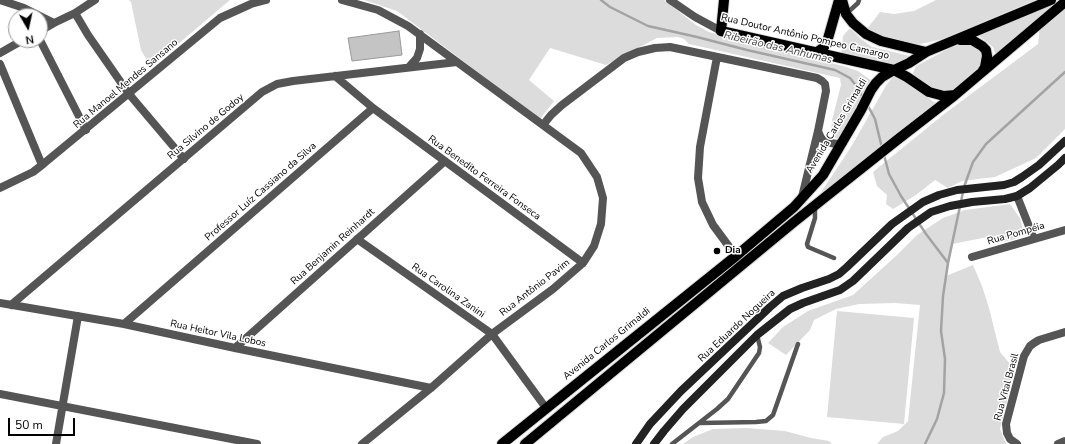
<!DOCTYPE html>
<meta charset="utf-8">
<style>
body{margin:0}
#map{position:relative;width:1065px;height:444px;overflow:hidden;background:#fff;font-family:"Nunito Sans",sans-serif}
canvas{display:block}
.north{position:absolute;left:8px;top:8px;width:40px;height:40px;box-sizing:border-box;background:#fff;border:1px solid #999;border-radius:50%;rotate:171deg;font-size:11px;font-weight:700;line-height:16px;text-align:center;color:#000}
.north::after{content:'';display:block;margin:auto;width:14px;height:18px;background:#000;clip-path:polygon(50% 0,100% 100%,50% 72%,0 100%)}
.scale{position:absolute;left:8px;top:418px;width:67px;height:18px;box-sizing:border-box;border:2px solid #000;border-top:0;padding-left:5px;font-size:12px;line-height:14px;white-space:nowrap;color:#000;-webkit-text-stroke:3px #fff;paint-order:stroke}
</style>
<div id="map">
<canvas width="1065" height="444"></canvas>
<div class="north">N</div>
<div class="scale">50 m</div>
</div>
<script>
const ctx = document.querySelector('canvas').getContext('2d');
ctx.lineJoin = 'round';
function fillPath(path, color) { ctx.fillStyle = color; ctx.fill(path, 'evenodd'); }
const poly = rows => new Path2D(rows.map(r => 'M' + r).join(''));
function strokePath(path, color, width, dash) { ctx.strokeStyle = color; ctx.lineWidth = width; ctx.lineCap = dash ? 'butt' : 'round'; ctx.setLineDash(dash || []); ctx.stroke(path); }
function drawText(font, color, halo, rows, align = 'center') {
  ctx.font = font + ' "Nunito Sans",sans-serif'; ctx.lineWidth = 3; ctx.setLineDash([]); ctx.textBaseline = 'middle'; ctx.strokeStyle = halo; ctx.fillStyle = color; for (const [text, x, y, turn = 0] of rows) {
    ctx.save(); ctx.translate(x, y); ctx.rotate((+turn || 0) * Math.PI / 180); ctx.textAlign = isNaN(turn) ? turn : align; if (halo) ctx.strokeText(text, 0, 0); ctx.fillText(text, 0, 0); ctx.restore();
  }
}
fillPath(poly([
 [129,0,230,0,151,67,141,50,131,2],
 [364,0,664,0,696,25,709,32,749,43,843,66,858,71,872,81,839,139,835,138,831,133,832,120,841,85,840,78,689,44,684,39,678,37,657,38,606,65,550,48,529,80,554,101,540,119,397,11],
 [936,0,1035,0,943,39,916,45,889,39,867,29,880,12,894,14,914,11],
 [1052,4,1054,8,996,55,993,47,979,36],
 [1065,5,1065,129,1036,158,995,177,962,181,948,188,935,180,916,195,893,209,886,204,887,195,877,186,873,172,943,115,1038,44,1040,25],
 [849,29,851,29,860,38,872,47,910,56,893,66,841,55,843,36],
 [967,43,978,48,983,54,981,70,952,92,940,93,917,82,913,73,916,66,952,47],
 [895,75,937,104,900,131,826,194,820,194,851,147,887,84],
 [1010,204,1020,218,1024,235,1012,240,996,243,988,237,952,244,946,276,973,265,982,286,989,308,1000,352,1015,370,1000,429,1006,444,877,444,883,437,898,431,908,421,920,305,895,303,859,304,836,309,814,320,810,330,786,355,768,343,783,327,808,311,853,295,897,255,917,235,943,218,965,210],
 [837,311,914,318,904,424,827,417],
 [746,428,785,431,811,438,829,441,832,444,683,444,693,437,713,429]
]), '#dcdcdc');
strokePath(poly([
 [601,0,610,7,648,26,697,37,747,50,835,70,850,78,858,88,863,98],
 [867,104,875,119,882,148],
 [884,155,889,174,901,196,926,234,948,263,943,296,941,331,945,359,944,393,937,419,925,444],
 [964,187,973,162,986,144,1065,72],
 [948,263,963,192]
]), '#a3a3a3', 2.5);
const building = poly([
 [399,31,402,55,352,61,348,38,399,31]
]);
fillPath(building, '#c4c4c4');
strokePath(building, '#999', 1);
const primary = poly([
 [724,0,721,31,894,70,907,77,929,92,944,96,955,95],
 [842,0,846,14,853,23,866,34,881,41,926,52],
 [960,40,972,40,982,46,986,50,987,56,985,67,982,72],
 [816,53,824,47,827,42,839,0],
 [502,444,736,256,794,207,823,175,861,110,871,90,876,83,882,77,894,70,909,63,926,52,1051,0],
 [525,444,794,222,897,140,955,95,1065,2]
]);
strokePath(primary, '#dbdbdb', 12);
strokePath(poly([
 [846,14,858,3,859,0],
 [815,206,815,218,807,244,808,247,834,258],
 [700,423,756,422,766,421,773,415,798,344],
 [672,444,717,409,728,399,759,353,760,347,757,335]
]), '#555', 4.5);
strokePath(poly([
 [0,0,24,8,54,23],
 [342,0,378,10,408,26,581,153,597,177,603,198,601,224,594,246,583,263,553,289,492,334,431,388,362,444],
 [670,0,695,17,721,31],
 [75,13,88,35,129,94,184,159],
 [40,31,54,23,75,13,95,0],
 [40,40,86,130],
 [0,53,23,40],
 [717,57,700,147,698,178,702,202,713,225,736,256],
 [0,64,42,165],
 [409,67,417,58,420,49,420,34],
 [373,108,583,263],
 [543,125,551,115,562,105,624,58,638,52,655,48,670,47,817,78,822,81,825,84,826,91,818,131,802,197],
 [818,131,821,138,826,142,831,143,837,144,843,142],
 [0,188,33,172,42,165,220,18,251,4,266,0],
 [1017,196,1034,239],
 [357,239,492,334,546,408],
 [972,257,1065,230],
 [0,303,124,324,235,348,431,388],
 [11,305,262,92,277,84,293,81,457,62],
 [124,324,373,108,335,76],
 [235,348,445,161],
 [0,394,257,444],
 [56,444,78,316],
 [1017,444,1010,439,1007,433,1006,424,1024,356,1030,346,1034,343,1039,340,1065,332]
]), '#555', 8);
strokePath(poly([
 [1058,444,1065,441]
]), '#555', 8);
strokePath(poly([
 [636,444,650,424,681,391,770,307,783,296,802,288,829,279,839,274,847,267,892,224,923,202,939,195,957,190,1004,185,1014,182,1022,177,1039,165,1065,141],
 [654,444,664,431,683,409,757,335,790,309,803,303,840,290,853,281,908,228,931,212,950,206,972,202,1005,199,1017,196,1030,188,1058,165,1065,158]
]), '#222', 8);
strokePath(primary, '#000', 10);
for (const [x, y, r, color] of [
 [717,251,4,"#000"]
]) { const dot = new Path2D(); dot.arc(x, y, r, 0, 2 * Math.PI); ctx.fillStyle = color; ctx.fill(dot); strokePath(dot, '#fff', 1.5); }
drawText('10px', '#000', '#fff', [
 ["Rua Doutor Antônio Pompeo Camargo",805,37,13],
 ["Rua Manoel Mendes Sansano",126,84,-40],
 ["Avenida Carlos Grimaldi",837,126,-59],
 ["Rua Silvino de Godoy",206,127,-40],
 ["Rua Benedito Ferreira Fonseca",484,178,36],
 ["Professor Luíz Cassiano da Silva",261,192,-41],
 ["Rua Pompéia",1016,234,-16],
 ["Rua Benjamin Reinhardt",333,247,-42],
 ["Rua Antônio Pavim",535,288,-38],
 ["Rua Carolina Zanini",448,291,35],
 ["Rua Eduardo Nogueira",737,326,-43],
 ["Rua Heitor Vila Lobos",218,334,12],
 ["Avenida Carlos Grimaldi",607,344,-39],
 ["Rua Vital Brasil",1007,387,-75]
]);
drawText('bold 10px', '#000', '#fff', [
 ["Dia",725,251]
], 'left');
drawText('italic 11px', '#444', '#fff', [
 ["Ribeirão das Anhumas",778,48,13]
]);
</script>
